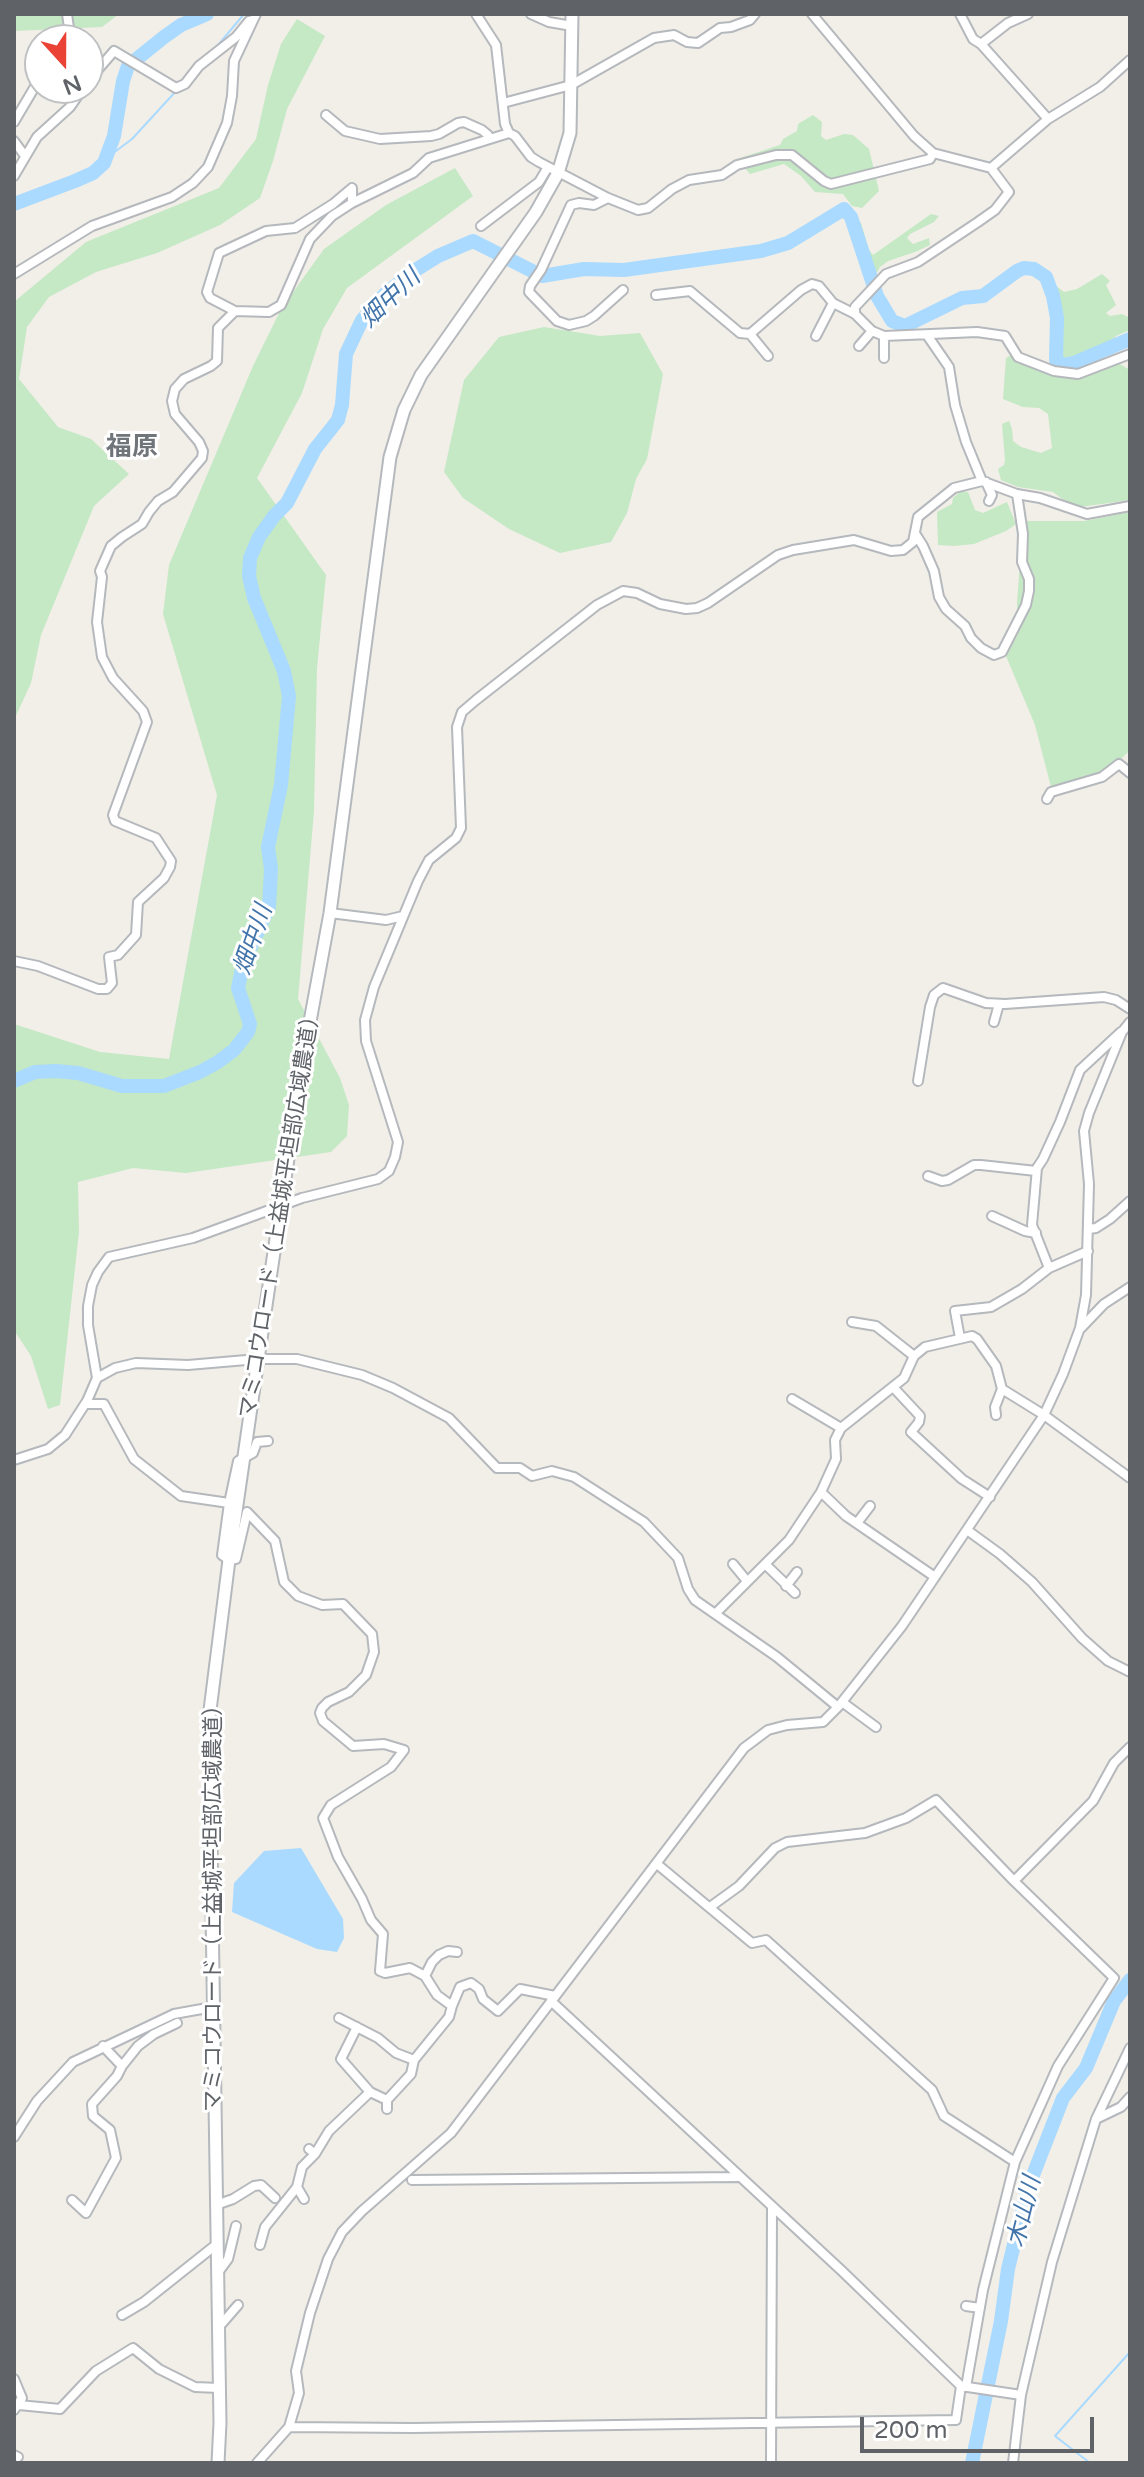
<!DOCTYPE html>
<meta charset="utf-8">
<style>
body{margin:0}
#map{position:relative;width:1144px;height:2477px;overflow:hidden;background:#f1efe8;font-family:"Varela Round",sans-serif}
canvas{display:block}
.frame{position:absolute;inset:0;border:16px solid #5f6368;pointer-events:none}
.north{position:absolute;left:24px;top:24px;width:80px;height:80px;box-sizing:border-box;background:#fff;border:2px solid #bfc1c3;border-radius:50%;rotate:159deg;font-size:22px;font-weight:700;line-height:32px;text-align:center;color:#5f6368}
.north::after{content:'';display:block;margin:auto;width:28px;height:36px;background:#ea4335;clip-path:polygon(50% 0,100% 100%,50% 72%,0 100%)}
.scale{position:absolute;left:860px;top:2417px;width:234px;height:36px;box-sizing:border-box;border:4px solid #5f6368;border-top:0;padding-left:10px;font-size:24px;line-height:28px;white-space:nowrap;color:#5f6368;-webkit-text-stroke:6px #fff;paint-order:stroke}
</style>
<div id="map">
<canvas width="1144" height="2477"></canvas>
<div class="frame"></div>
<div class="north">N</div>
<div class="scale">200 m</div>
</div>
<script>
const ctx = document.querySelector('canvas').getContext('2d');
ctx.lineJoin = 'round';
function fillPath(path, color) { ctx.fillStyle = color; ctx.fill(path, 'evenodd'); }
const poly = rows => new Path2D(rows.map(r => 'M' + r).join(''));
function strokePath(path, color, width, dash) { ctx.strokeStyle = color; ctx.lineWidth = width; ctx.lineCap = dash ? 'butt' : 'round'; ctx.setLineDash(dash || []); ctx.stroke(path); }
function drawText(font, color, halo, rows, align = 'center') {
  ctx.font = font + ' "Varela Round","Noto Sans JP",sans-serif'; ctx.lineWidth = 6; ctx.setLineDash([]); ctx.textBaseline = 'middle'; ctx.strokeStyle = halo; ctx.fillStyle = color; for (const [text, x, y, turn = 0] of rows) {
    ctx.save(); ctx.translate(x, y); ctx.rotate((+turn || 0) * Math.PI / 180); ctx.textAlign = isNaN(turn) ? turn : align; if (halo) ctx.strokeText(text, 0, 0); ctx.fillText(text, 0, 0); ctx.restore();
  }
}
fillPath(poly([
 [14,14,119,14,102,27,14,31],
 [297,19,325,36,287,109,273,161,260,198,220,225,157,253,96,272,49,297,27,327,19,379,58,427,91,439,129,474,94,506,41,635,31,683,14,720,14,302,86,242,219,188,256,139,268,85,281,44],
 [813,115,822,122,821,136,826,140,844,134,853,135,869,149,879,191,862,208,852,206,843,194,815,192,801,176,784,164,750,174,737,159,780,145,783,139,797,131,798,124],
 [455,168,473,196,347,288,323,329,302,393,257,478,326,575,317,668,314,811,298,999,340,1078,349,1105,347,1136,331,1152,186,1173,133,1168,78,1182,79,1232,60,1405,48,1409,31,1356,14,1330,14,1024,100,1052,169,1059,217,795,163,614,169,565,253,366,281,309,324,249,386,205],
 [931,214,939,216,934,222,910,234,907,238,913,244,929,238,930,245,915,252,888,261,880,267,874,278,854,220,861,223,869,250,873,255],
 [1102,274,1110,281,1106,285,1116,305,1106,313,1110,316,1122,314,1130,318,1130,330,1116,336,1111,344,1064,363,1059,358,1058,300,1055,285,1064,292,1077,289],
 [544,327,600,336,640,333,663,374,647,459,636,479,627,513,611,542,560,553,509,529,463,498,444,472,464,380,499,337],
 [1013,354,1058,377,1074,379,1118,363,1130,370,1130,500,1080,507,1065,501,1053,492,1018,487,1001,480,998,469,1004,465,1005,460,1002,424,1009,421,1012,429,1013,441,1021,447,1041,453,1052,448,1048,414,1039,408,1023,407,1003,399,1006,358],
 [961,491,968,492,975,510,983,513,1007,502,1016,524,1006,531,974,544,954,546,938,545,937,512,952,504,953,498],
 [1130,512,1130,750,1121,759,1096,777,1051,787,1035,725,1006,656,1018,634,1017,603,1023,521,1084,521]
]), '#c5e8c5');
fillPath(poly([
 [301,1848,343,1919,344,1938,337,1952,317,1949,232,1912,234,1883,264,1851]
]), '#aadaff');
strokePath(poly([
 [214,50,244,14],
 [108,157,132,139,177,90],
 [1090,2463,1055,2436,1130,2352]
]), '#aadaff', 2);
strokePath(poly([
 [14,204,75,181,93,173,104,163,114,136,123,81,128,66,164,37,181,25,207,14],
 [14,1081,35,1072,56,1071,78,1073,122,1086,164,1086,200,1072,218,1062,234,1050,248,1032,250,1024,238,988,243,964,269,907,271,869,268,847,281,785,289,696,284,671,254,598,249,576,250,558,259,537,274,516,287,503,315,449,338,420,342,405,346,354,362,320,384,295,414,271,438,256,473,241,542,276,584,269,624,270,761,251,788,243,844,209,851,217,877,296,892,321,905,326,962,298,983,296,1017,271,1024,268,1034,269,1046,277,1053,296,1057,318,1056,360,1063,365,1074,363,1130,339],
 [972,2463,1001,2321,1008,2269,1028,2188,1063,2098,1086,2068,1114,2001,1130,1980]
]), '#aadaff', 14);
const minor = poly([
 [531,14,549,22,572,26],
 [812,14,914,136,933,153,991,168,1009,192,995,210,978,222,918,262,886,274,855,307,855,314],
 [960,14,973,39,981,44,1048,119],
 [63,40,69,28,67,14],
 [981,44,1008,23,1028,14],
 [88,81,114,51,176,88,185,84,199,66,236,37,249,21],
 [503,103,571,85,654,38,674,35,687,42,698,43,720,28,731,27,750,20,755,14],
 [326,115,345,131,380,139,431,136,439,134,458,123,464,122,482,130,488,135,489,139],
 [14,122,40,78],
 [509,133,515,136,531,157,539,162,608,198,638,210,648,208,672,189,689,180,722,175,737,165,776,155,792,155,824,181,831,184,930,159,933,153],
 [14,141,25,156],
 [991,168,1048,119,1100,87,1130,60],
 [14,176,37,137,70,107,83,88],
 [608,198,594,205,579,203,571,205,541,270,530,286,529,292,557,321,569,325,586,321,594,316,623,290],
 [481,226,539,182,548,167],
 [14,274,92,226,172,197,193,183,208,167,227,123,232,96,234,61,256,14],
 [656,295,690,291,740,333,750,334,801,290,812,284,819,286,833,303,855,314,872,331,884,336,977,332,1005,336,1018,357,1054,371,1078,374,1130,354],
 [235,311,269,312,281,305,310,239,332,216,352,203],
 [750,334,768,356],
 [927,335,949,367,955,405,966,442,982,481],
 [816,336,833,303],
 [884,336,884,358],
 [859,346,872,331],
 [986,482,992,495,989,501],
 [916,535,923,546,934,571,939,597,946,609,965,626,971,638,981,648,994,655,1002,652,1026,605,1029,591,1029,579,1022,562,1023,534,1017,494],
 [1047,799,1051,792,1102,777,1119,764,1130,773],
 [330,913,386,920,403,916],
 [14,961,38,966,98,989,107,989,112,983,109,957,118,955,136,935,138,902,164,878,170,867,171,861,156,838,115,821,113,815,147,722,143,711,113,678,102,657,97,622,102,577,100,571,111,546,122,537,142,524,149,512,158,501,173,492,202,458,203,451,199,442,175,414,172,401,175,389,184,379,211,366,217,361,218,328,235,311,210,298,207,292,219,253,266,231,295,228,333,204,352,188,352,203,413,173,429,158,509,133,505,124,496,45,476,14],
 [994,1022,999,1004],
 [918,1081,930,1007,934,995,943,988,986,1003,1005,1004,1104,997,1116,1000,1130,1009],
 [928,1176,942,1181,948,1180,974,1165,981,1165,1036,1171],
 [302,1198,378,1179,389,1171,395,1157,398,1142,366,1041,365,1020,374,987,418,881,429,860,456,838,461,828,457,727,462,712,476,700,597,605,623,591,637,593,660,604,686,609,697,608,708,603,778,555,793,550,854,540,891,551,903,550,913,542,918,517,954,488,982,481,1017,494,1040,498,1087,514,1130,506],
 [992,1216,1025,1231,1036,1233],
 [1089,1229,1096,1228,1110,1219,1130,1201],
 [1049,1268,1032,1225,1037,1168,1043,1159,1060,1122,1080,1070,1121,1032],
 [852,1322,876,1326,914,1356],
 [1081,1328,1104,1304,1130,1287],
 [960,1338,955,1311,991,1307,1022,1289,1049,1268,1088,1251],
 [97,1378,115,1368,136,1363,188,1365,258,1359,297,1359,362,1375,393,1388,449,1418,497,1468,520,1468,532,1476,552,1471,574,1477,644,1522,678,1558,688,1589,695,1600,777,1657,838,1707],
 [893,1387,920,1416,919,1422,911,1432,962,1479,990,1497],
 [792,1399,841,1428],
 [85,1404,104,1404,134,1459,181,1496,229,1503,222,1555,229,1560,236,1559,247,1512,275,1541,284,1582,298,1596,322,1605,343,1604,372,1634,374,1652,366,1675,349,1692,328,1702,322,1708,320,1713,323,1721,353,1746,384,1744,404,1750,391,1767,331,1805,323,1818,338,1857,362,1899,371,1920,383,1934,380,1971,385,1973,410,1968,425,1976,437,1995,452,2006,460,1987,471,1983,479,1989,483,1999,498,2011,520,1989,555,1996],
 [996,1415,995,1407,1002,1389],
 [14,1460,48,1449,65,1435,87,1401,97,1378,88,1325,88,1306,92,1285,98,1272,109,1257,193,1238,245,1219],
 [821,1492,846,1516,935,1577],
 [229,1503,238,1461,253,1453,257,1442,268,1441],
 [857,1523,870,1506],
 [967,1530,1000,1554,1032,1582,1082,1638,1108,1661,1130,1672],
 [733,1564,747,1581],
 [765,1564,795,1593],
 [786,1586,797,1572],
 [716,1613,789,1540,821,1492,836,1459,835,1440,841,1428,904,1378,914,1356,925,1347,972,1336,977,1339,996,1366,1002,1389,1044,1415,1130,1478],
 [842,1702,876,1727],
 [657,1864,752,1943,766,1940,932,2090,944,2116,1015,2162],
 [1014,1881,1093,1801,1114,1763,1130,1747],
 [710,1907,739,1886,775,1848,787,1842,865,1833,906,1818,936,1800,1014,1881,1114,1978,1058,2066,1015,2162,983,2290,966,2387],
 [425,1976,432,1962,439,1955,448,1951,457,1952],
 [551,2001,842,2271,961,2386,1021,2395],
 [339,2018,378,2038,396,2053,414,2060],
 [357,2027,341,2059,370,2092,387,2100],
 [122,2066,138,2046,154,2034,177,2023],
 [387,2109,387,2100,411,2074,414,2060,449,2017,452,2006],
 [1096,2119,1121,2107,1130,2097],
 [14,2137,37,2101,73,2062,174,2014,213,2007],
 [315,2154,329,2131,370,2092],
 [412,2180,739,2177],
 [297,2187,304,2199],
 [72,2200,86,2213,116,2158,110,2130,93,2116,92,2104,117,2076,122,2066,103,2046],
 [216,2205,233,2199,254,2186,261,2185,275,2198],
 [260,2245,265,2227,297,2187,302,2167,315,2154,309,2149],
 [217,2274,228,2259,236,2226],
 [966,2306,980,2308],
 [122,2315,144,2302,217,2244],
 [218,2328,238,2305],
 [14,2379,22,2398,14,2410],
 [19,2405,60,2409,96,2371,133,2348,159,2369,195,2387,219,2388],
 [289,2427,413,2428,956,2420,961,2386],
 [14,2455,18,2457],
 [257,2463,289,2427,299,2393,296,2371,310,2313,328,2259,342,2232,362,2211,451,2133,744,1748,768,1730,787,1725,823,1722,838,1707,902,1626,1044,1415,1063,1374,1080,1328,1086,1295,1089,1184,1084,1131,1089,1113,1122,1032,1130,1022],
 [771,2463,772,2207],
 [1013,2463,1021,2395,1052,2262,1096,2119,1130,2048]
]);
const tertiary = poly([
 [218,2463,220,2423,209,1718,229,1560,258,1359,302,1065,330,913,390,457,404,410,421,375,536,212,558,173,570,133,572,14]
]);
strokePath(minor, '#b5b8bc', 12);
strokePath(tertiary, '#b5b8bc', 15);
strokePath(minor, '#fff', 8);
strokePath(tertiary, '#fff', 11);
const minorBridge = poly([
 [245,1219,302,1198]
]);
strokePath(minorBridge, '#b5b8bc', 12, []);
strokePath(minorBridge, '#fff', 8);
drawText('22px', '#5f6368', '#fff', [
 ["マミコウロード（上益城平坦部広域農道）",281,1212,-81],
 ["マミコウロード（上益城平坦部広域農道）",214,1903,-90]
]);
drawText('italic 24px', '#4174aa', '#fff', [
 ["畑中川",391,299,-44],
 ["畑中川",254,940,-71],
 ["木山川",1025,2212,-76]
]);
drawText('bold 26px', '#70757a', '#fff', [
 ["福原",132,448]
]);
</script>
